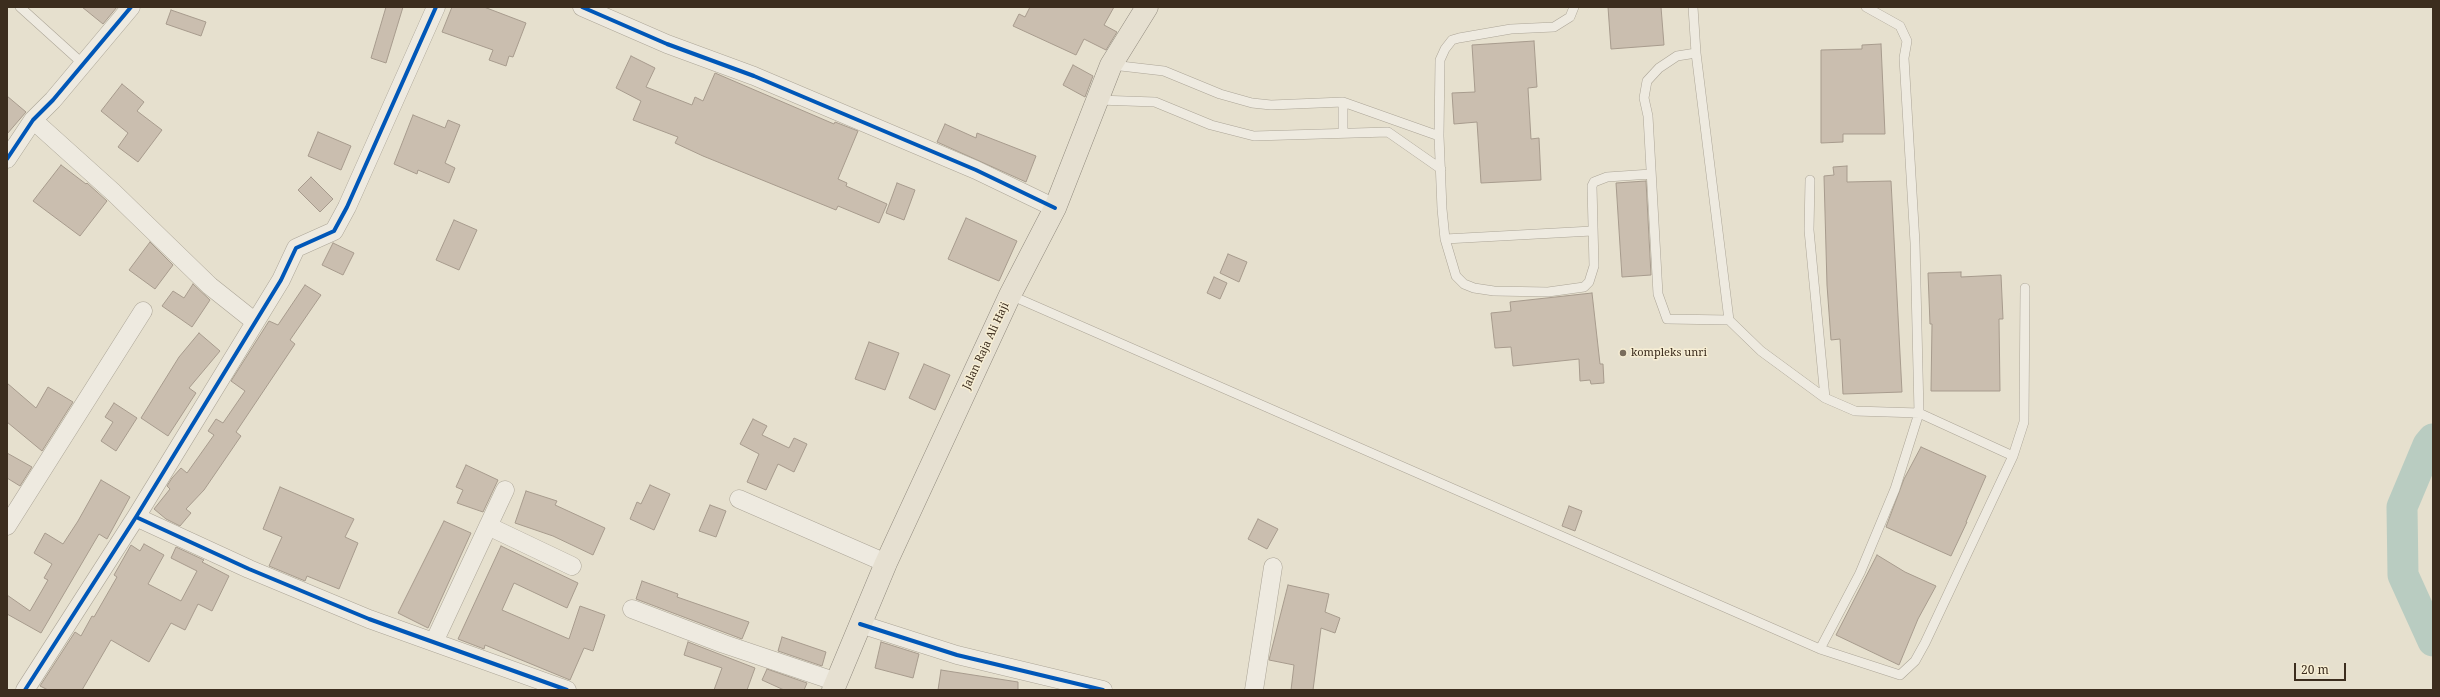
<!DOCTYPE html>
<style>
body{margin:0}
#map{position:relative;width:2440px;height:697px;overflow:hidden;background:#e6e0ce;font-family:"Noto Serif",serif}
canvas{display:block}
.frame{position:absolute;inset:0;border:8px solid #3c2d1e;pointer-events:none}
.scale{position:absolute;left:2294px;top:663px;width:52px;height:18px;box-sizing:border-box;border:2px solid #3c2d1e;border-top:0;padding-left:5px;font-size:12px;line-height:14px;white-space:nowrap;color:#3c2d1e;-webkit-text-stroke:3px #f7eed4;paint-order:stroke}
</style>
<div id="map">
<canvas width="2440" height="697"></canvas>
<div class="frame"></div>
<div class="scale">20 m</div>
</div>
<script>
const ctx = document.querySelector('canvas').getContext('2d');
ctx.lineJoin = 'round';
const poly = rows => new Path2D(rows.map(r => 'M' + r).join(''));
function strokePath(path, color, width, dash) { ctx.strokeStyle = color; ctx.lineWidth = width; ctx.lineCap = dash ? 'butt' : 'round'; ctx.setLineDash(dash || []); ctx.stroke(path); }
function fillPath(path, color) { ctx.fillStyle = color; ctx.fill(path, 'evenodd'); }
function drawText(font, color, halo, rows, align = 'center') {
  ctx.font = font + ' "Noto Serif",serif'; ctx.lineWidth = 3; ctx.setLineDash([]); ctx.textBaseline = 'middle'; ctx.strokeStyle = halo; ctx.fillStyle = color; for (const [text, x, y, turn = 0] of rows) {
    ctx.save(); ctx.translate(x, y); ctx.rotate((+turn || 0) * Math.PI / 180); ctx.textAlign = isNaN(turn) ? turn : align; if (halo) ctx.strokeText(text, 0, 0); ctx.fillText(text, 0, 0); ctx.restore();
  }
}
strokePath(poly([
 [2433,439,2428,445,2402,507,2403,575,2433,641]
]), '#b9ccc1', 31);
const building = poly([
 [82,7,117,7,103,24,82,7],
 [386,7,403,7,386,63,371,58,386,7],
 [452,7,484,7,526,23,513,57,509,56,506,66,489,60,493,50,442,32,452,7],
 [1030,7,1114,7,1104,25,1117,32,1106,50,1084,39,1076,55,1013,26,1019,14,1025,17,1030,7],
 [1608,7,1661,7,1664,45,1611,49,1608,7],
 [171,10,206,22,201,36,166,24,171,10],
 [1534,41,1537,87,1528,88,1531,139,1539,138,1541,180,1481,183,1477,122,1454,124,1452,93,1475,92,1472,45,1534,41],
 [1881,44,1885,134,1843,134,1843,142,1821,143,1821,50,1862,49,1862,45,1881,44],
 [631,56,655,68,646,87,692,105,695,97,703,101,715,73,834,124,835,122,858,131,838,179,847,183,846,186,887,204,879,223,838,206,836,210,703,156,675,143,678,137,633,120,641,101,616,88,631,56],
 [1073,65,1093,76,1085,97,1063,85,1073,65],
 [122,84,144,102,137,111,162,130,138,162,118,147,128,133,101,111,122,84],
 [7,96,26,112,7,134,7,96],
 [413,115,445,128,448,120,460,125,445,163,455,168,449,183,418,170,417,174,394,164,413,115],
 [945,124,976,138,977,133,1036,156,1026,182,937,142,945,124],
 [318,132,351,146,341,170,308,156,318,132],
 [61,165,86,184,87,183,107,201,80,236,33,201,61,165],
 [1847,166,1847,182,1891,181,1902,392,1843,394,1840,339,1831,340,1827,285,1824,176,1834,175,1833,167,1847,166],
 [311,177,333,199,320,212,298,190,311,177],
 [1646,181,1651,275,1622,277,1616,183,1646,181],
 [897,183,915,190,904,220,886,213,897,183],
 [966,218,1017,241,999,281,948,259,966,218],
 [454,220,477,230,459,270,436,260,454,220],
 [150,242,173,265,155,289,129,270,150,242],
 [333,243,354,253,343,275,322,265,333,243],
 [1228,254,1247,262,1239,282,1220,273,1228,254],
 [1961,272,1961,277,2001,275,2003,319,1999,319,2000,391,1931,391,1932,324,1930,324,1928,273,1961,272],
 [1214,277,1227,283,1220,299,1207,293,1214,277],
 [193,284,210,300,192,327,162,306,173,291,184,298,193,284],
 [305,285,321,295,290,340,295,344,236,432,241,436,204,490,186,509,191,513,180,526,166,519,154,509,170,489,167,486,172,478,181,468,187,473,214,435,208,431,216,419,223,423,245,391,231,381,269,321,278,325,305,285],
 [1592,293,1600,364,1603,364,1604,383,1591,384,1590,380,1580,381,1579,359,1513,366,1511,347,1495,348,1491,313,1511,311,1510,302,1592,293],
 [199,333,220,351,189,388,196,393,168,436,141,418,179,357,199,333],
 [869,342,899,353,885,390,855,379,869,342],
 [924,364,950,375,935,410,909,398,924,364],
 [7,383,36,408,48,387,73,402,42,451,7,422,7,383],
 [114,403,137,418,116,451,101,441,113,422,105,417,114,403],
 [753,419,767,426,762,435,789,448,794,438,807,444,794,472,778,464,766,490,747,482,759,454,740,444,753,419],
 [1921,447,1986,476,1966,522,1967,522,1951,556,1886,527,1904,479,1921,447],
 [7,453,32,467,20,486,7,478,7,453],
 [466,465,498,480,483,512,457,503,463,490,456,487,466,465],
 [101,480,130,497,107,539,99,534,41,633,7,614,7,595,30,611,48,580,44,578,52,564,34,553,45,533,63,544,78,521,101,480],
 [650,485,670,494,654,530,630,519,637,502,641,504,650,485],
 [280,487,354,519,345,537,358,543,339,589,307,576,305,581,269,566,282,537,263,529,280,487],
 [526,491,557,501,555,505,605,528,593,555,553,536,515,523,526,491],
 [710,505,726,511,716,537,699,531,710,505],
 [1569,506,1582,511,1575,531,1562,526,1569,506],
 [1258,519,1278,529,1267,549,1248,539,1258,519],
 [444,521,471,533,428,628,398,613,444,521],
 [144,544,164,555,148,584,181,601,197,571,171,558,176,547,204,560,202,562,229,576,212,611,198,604,185,630,171,623,149,662,111,640,82,690,48,690,40,686,75,632,81,636,92,616,94,617,117,577,114,575,131,545,140,551,144,544],
 [501,546,578,583,567,608,514,583,502,610,569,639,580,606,605,615,593,651,584,648,570,680,485,645,484,649,458,639,501,546],
 [1877,555,1905,572,1936,586,1918,619,1899,665,1836,635,1877,555],
 [642,581,678,594,677,597,749,622,742,639,636,599,642,581],
 [1288,585,1329,594,1325,612,1340,618,1335,633,1321,628,1313,690,1291,690,1294,665,1269,660,1288,585],
 [782,637,826,652,822,666,778,651,782,637],
 [688,642,755,668,747,690,714,690,722,668,684,655,688,642],
 [881,642,919,654,913,678,875,668,881,642],
 [767,669,807,683,804,690,784,690,762,680,767,669],
 [941,670,1018,682,1018,690,938,690,941,670]
]);
fillPath(building, '#cabeaf');
strokePath(building, '#a79b8d', 1);
const service = poly([
 [20,7,82,63],
 [1574,7,1570,17,1554,27,1511,29,1459,38,1452,40,1445,49,1440,60,1439,136,1442,209,1445,239,1456,276,1464,284,1474,288,1494,291,1548,292,1584,287,1589,282,1594,266,1592,186,1594,182,1607,177,1651,174],
 [1693,7,1696,53,1677,56,1659,68,1647,81,1644,98,1648,116,1658,294,1667,319,1729,320,1761,351,1825,398,1855,411,1919,413,2013,456],
 [1696,53,1729,320],
 [1112,65,1164,71,1220,94,1252,103,1271,105,1343,102,1439,136],
 [1098,100,1155,102,1211,125,1254,136,1388,132,1441,169],
 [1343,102,1343,133],
 [1810,180,1809,230,1825,398],
 [1445,239,1592,231],
 [1010,295,1820,649,1900,675,1915,661,1925,643,2013,456,2024,422,2025,288],
 [1820,649,1860,573,1895,489,1919,413,1915,243,1904,58,1907,41,1900,26,1866,7]
]);
const minor = poly([
 [582,7,667,44,754,76,976,170,1055,208],
 [33,120,113,192,210,286,254,321],
 [7,159,33,120,53,100,131,7],
 [739,499,886,563],
 [136,517,249,569,369,619,567,690],
 [7,526,143,311],
 [488,526,572,566],
 [632,609,724,644,837,682],
 [860,624,957,655,1103,690],
 [434,642,505,490],
 [25,690,136,517,281,280,296,248,334,231,347,207,436,7],
 [1254,690,1273,567]
]);
const primary = poly([
 [833,690,886,563,1010,295,1055,208,1111,65,1147,7]
]);
strokePath(service, '#aca597', 10);
strokePath(minor, '#aca597', 19);
strokePath(primary, '#918a7e', 23);
strokePath(service, '#eeeae0', 9);
strokePath(minor, '#eeeae0', 18);
strokePath(primary, '#e6e0d1', 22);
strokePath(poly([
 [582,7,667,44,754,76,976,170,1055,208],
 [7,159,33,120,53,100,131,7],
 [136,517,249,569,369,619,567,690],
 [860,624,957,655,1103,690],
 [25,690,136,517,281,280,296,248,334,231,347,207,436,7]
]), '#0057b8', 4);
for (const [x, y, r, color] of [
 [1623,353,4,"#786c5c"]
]) { const dot = new Path2D(); dot.arc(x, y, r, 0, 2 * Math.PI); ctx.fillStyle = color; ctx.fill(dot); strokePath(dot, '#f7eed4', 1.5); }
drawText('11px', '#3c2d1e', '#f7eed4', [
 ["Jalan Raja Ali Haji",986,346,-65]
]);
drawText('11px', '#3c2d1e', '#f7eed4', [
 ["kompleks unri",1631,353]
], 'left');
</script>
